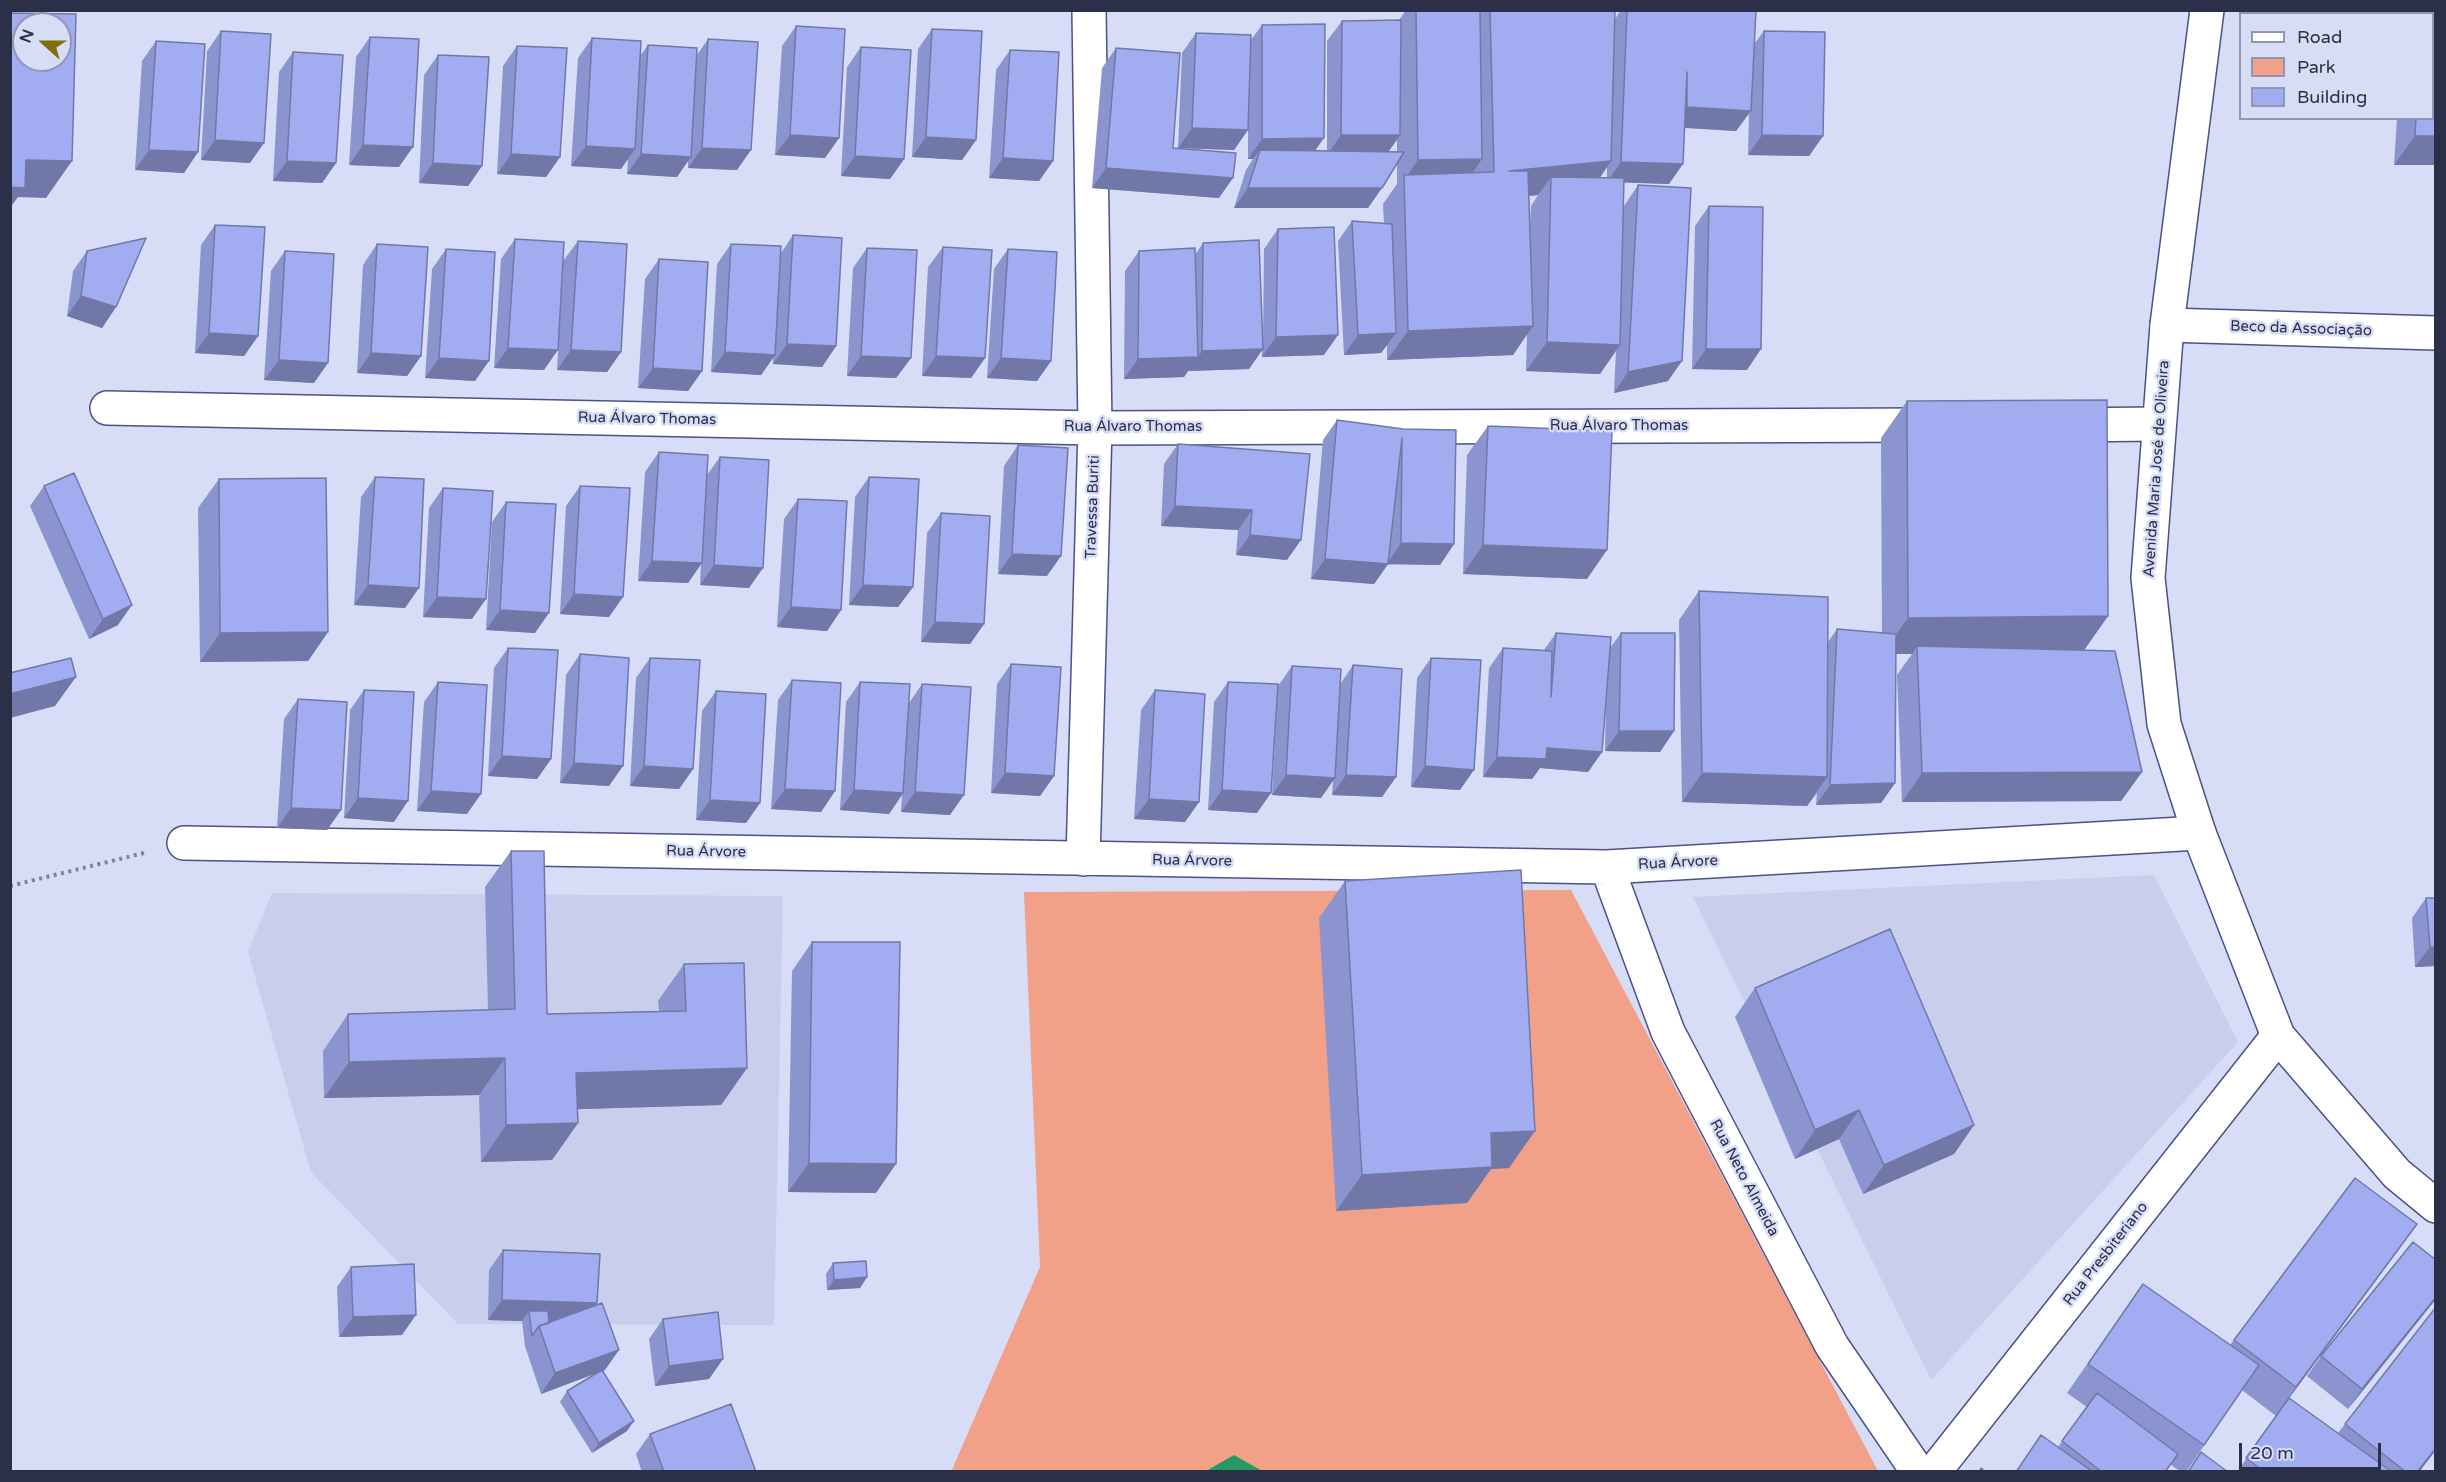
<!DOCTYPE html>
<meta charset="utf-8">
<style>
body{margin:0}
#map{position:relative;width:2446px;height:1482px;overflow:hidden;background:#d7dcf7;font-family:"Varela Round",sans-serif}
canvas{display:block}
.frame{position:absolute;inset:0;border:12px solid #2b2f48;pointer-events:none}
.legend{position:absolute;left:2239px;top:12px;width:195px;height:108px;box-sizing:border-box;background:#d7dcf7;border:2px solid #9297b1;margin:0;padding:8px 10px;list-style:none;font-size:18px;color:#2b2f48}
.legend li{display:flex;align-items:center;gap:12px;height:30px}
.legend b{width:30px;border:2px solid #9297b1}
.north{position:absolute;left:12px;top:12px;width:60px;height:60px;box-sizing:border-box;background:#d7dcf7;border:2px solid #9297b1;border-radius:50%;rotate:291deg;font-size:16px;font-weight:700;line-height:24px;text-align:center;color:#2b2f48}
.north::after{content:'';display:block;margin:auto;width:21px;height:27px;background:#816f0e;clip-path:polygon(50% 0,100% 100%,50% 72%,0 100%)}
.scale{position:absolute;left:2239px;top:1443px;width:142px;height:27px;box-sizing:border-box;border:3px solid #2b2f48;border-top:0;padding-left:8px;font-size:18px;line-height:21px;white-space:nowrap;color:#2b2f48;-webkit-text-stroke:4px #d7dcf7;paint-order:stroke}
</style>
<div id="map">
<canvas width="2446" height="1482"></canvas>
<div class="frame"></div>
<ul class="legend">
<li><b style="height:8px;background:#fff"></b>Road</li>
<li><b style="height:16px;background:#f3a088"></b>Park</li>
<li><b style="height:16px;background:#a2acf0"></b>Building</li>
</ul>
<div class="north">N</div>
<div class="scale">20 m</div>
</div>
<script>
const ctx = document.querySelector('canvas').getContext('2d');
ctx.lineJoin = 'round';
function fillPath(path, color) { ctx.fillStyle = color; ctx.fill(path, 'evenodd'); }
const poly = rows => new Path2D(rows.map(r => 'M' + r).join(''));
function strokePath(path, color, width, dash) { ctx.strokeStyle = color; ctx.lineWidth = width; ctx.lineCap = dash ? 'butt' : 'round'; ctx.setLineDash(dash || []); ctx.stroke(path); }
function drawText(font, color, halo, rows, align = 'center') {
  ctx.font = font + ' "Varela Round",sans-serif'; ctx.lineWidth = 5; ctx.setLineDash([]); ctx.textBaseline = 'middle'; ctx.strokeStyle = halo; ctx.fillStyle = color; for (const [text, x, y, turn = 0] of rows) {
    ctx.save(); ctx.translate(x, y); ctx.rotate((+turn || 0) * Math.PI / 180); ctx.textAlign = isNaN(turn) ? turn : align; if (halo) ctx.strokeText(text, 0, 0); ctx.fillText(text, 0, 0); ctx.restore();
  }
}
fillPath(poly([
 [2154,875,2238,1042,1931,1380,1693,897],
 [272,893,783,896,774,1325,458,1324,311,1172,248,952]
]), '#c8ceeb');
fillPath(poly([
 [1571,890,1878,1471,951,1472,1040,1267,1024,892]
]), '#f3a088');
fillPath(poly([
 [1234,1455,1262,1471,1206,1471]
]), '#269962');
const minor = poly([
 [2167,325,2436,333],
 [107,408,1095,428,1935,425],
 [2061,425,2159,424],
 [184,843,1607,867,2199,833],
 [1083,859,1095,428,1089,10],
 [1607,867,1668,1032,1832,1346,1918,1472],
 [1934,1472,2278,1036]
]);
const tertiary = poly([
 [2207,10,2167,325,2148,578,2164,724,2199,833,2278,1036,2397,1174,2436,1206]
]);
strokePath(minor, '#4b518a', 36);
strokePath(tertiary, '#4b518a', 36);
strokePath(poly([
 [10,886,144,853]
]), '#7e839d', 4, [3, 4.5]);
strokePath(minor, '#fff', 33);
strokePath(tertiary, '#fff', 33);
fillPath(poly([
 [1406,10,1615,10,1615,19,1621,10,1756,10,1754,44,1764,31,1823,136,1809,156,1748,155,1749,113,1736,131,1685,128,1669,184,1624,182,1624,206,1638,185,1668,381,1614,393,1616,350,1600,374,1526,371,1527,334,1513,355,1387,360,1387,345,1381,353,1344,355,1338,241,1352,221,1384,224,1383,204,1397,184,1397,163,1368,208,1234,208,1246,170,1253,159,1248,159,1248,129,1234,150,1178,148,1182,53,1196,33,1251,40,1262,25,1316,151,1327,151,1327,41,1342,21,1399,20],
 [1397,140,1397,152,1388,152],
 [1607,167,1607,178,1600,178],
 [1538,195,1531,206,1530,225,1529,196],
 [2407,10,2436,10,2436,165,2394,165,2397,118,2433,118,2433,14,2405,14],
 [796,26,839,138,825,158,775,155,782,46],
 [932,29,976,140,962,160,912,157,918,49],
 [221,31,250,163,201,160,207,51],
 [370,37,399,167,349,165,356,57],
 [592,38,640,56,648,45,697,55,708,39,737,170,688,168,688,160,677,177,627,174,628,158,621,169,571,166,578,58],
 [156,41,198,152,184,173,135,170,142,61],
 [517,46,560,157,546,177,497,174,503,66],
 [861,47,904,159,890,179,841,176,847,67],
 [1116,48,1173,148,1219,198,1092,188,1102,68],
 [1010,50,1053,161,1039,181,989,178,996,70],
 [293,52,336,163,322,183,273,181,279,72],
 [438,55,482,166,468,186,419,183,424,75],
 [1709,206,1747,370,1692,369,1695,226],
 [215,225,258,336,244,356,195,353,201,245],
 [1278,229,1324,355,1262,357,1262,349,1249,369,1188,371,1184,377,1124,379,1125,271,1139,251,1195,255,1203,243,1263,342,1264,249],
 [793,235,836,346,822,367,773,364,773,358,761,375,711,372,717,264,731,244,781,253],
 [515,239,544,370,494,368,501,259],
 [578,241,621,352,607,372,557,370,563,261],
 [377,244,421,356,407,376,357,373,363,265],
 [943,247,985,358,971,378,922,376,928,267],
 [867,248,911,358,896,378,847,376,853,268],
 [446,249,475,381,425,378,432,269],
 [1008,249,1051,361,1037,381,987,378,994,269],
 [87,251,116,307,102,328,67,316,73,271],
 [285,251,314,383,264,380,271,271],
 [659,259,702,371,688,391,638,388,645,279],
 [1907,401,2108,616,2084,650,2142,772,2121,801,1902,802,1897,675,1912,654,1896,654,1895,783,1881,803,1816,805,1817,793,1807,806,1682,802,1679,620,1699,591,1828,642,1837,629,1882,633,1881,438],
 [1337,420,1403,429,1454,544,1440,565,1388,564,1374,584,1311,579,1323,440],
 [1488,426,1587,579,1463,574,1467,455],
 [1178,444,1310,454,1287,560,1236,555,1238,530,1161,526,1164,464],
 [1018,445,1047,576,998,574,1004,466],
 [659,452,707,475,720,457,749,588,700,585,701,564,688,583,638,581,645,472],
 [375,477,405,608,354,605,361,497],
 [869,477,913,587,898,607,849,605,855,497],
 [219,479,328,632,308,661,200,662,198,508],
 [44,486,118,625,89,639,30,506],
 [580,486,609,617,560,614,566,506],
 [443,488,472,619,423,617,429,508],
 [798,499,841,610,827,631,777,627,784,519],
 [506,502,535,633,486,630,492,522],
 [941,513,984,624,970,644,921,642,927,533],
 [1556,633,1610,648,1621,633,1674,731,1660,752,1605,751,1606,699,1602,752,1588,772,1540,768,1532,779,1483,777,1489,668,1503,648,1544,650],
 [508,648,551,759,537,779,488,776,494,668],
 [580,654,609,786,560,783,566,675],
 [650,658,693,769,679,789,630,786,636,678],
 [1431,658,1460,790,1411,787,1417,678],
 [1011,664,1054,776,1040,796,991,793,997,684],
 [1353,665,1396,777,1382,797,1332,795,1333,780,1321,798,1272,795,1278,686,1292,666,1341,683],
 [792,680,835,791,821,812,771,809,778,700],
 [438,682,467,814,417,811,424,702],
 [860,682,909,703,922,684,950,815,901,812,902,795,889,814,840,810,846,702],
 [1228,682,1257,813,1208,810,1214,702],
 [364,690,394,822,344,818,350,710],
 [1155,690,1199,802,1185,822,1134,819,1141,710],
 [716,691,760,803,746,823,696,820,702,711],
 [298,699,341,810,327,830,277,828,284,719],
 [511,851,547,1014,659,1011,658,1001,684,964,747,1068,721,1105,577,1109,578,1123,552,1160,481,1162,479,1095,324,1098,323,1051,348,1014,488,1010,485,887],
 [1345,881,1509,1168,1491,1169,1467,1203,1336,1211,1319,918],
 [2426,898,2436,966,2415,967,2412,918],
 [812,942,876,1193,788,1192,792,971],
 [1755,988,1974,1125,1954,1154,1863,1194,1839,1139,1795,1159,1735,1017],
 [2355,1178,2417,1224,2396,1253,2276,1416,2242,1390,2186,1472,2181,1472,2170,1464,2165,1472,2016,1472,2058,1447,2087,1407,2067,1393,2143,1284,2230,1345],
 [503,1250,596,1306,605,1370,603,1371,627,1431,592,1453,560,1402,567,1391,594,1374,541,1394,525,1346,522,1321,488,1320,489,1270],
 [2436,1260,2436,1299,2348,1409,2307,1376,2321,1356],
 [833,1263,867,1277,860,1288,827,1290,826,1274],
 [351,1267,402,1335,339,1337,337,1287],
 [2436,1307,2436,1450,2419,1472,2237,1472,2289,1398,2338,1433],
 [663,1319,723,1359,709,1379,655,1386,649,1339],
 [650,1434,756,1472,642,1472,636,1454]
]), '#8b94ce');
fillPath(poly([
 [1687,107,1751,111,1736,131,1673,127],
 [1192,128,1248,130,1234,150,1178,148],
 [790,135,839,138,825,158,775,155],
 [1341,135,1400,135,1386,155,1327,155],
 [1762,135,1823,136,1809,156,1748,155],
 [2415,136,2436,136,2436,165,2394,165],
 [926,137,976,140,962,160,912,157],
 [1324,138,1310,158,1260,150,1253,159,1248,159,1262,139],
 [215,140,264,143,250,163,201,160],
 [363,145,413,147,399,167,349,165],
 [586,146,635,149,621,169,571,166],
 [702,148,751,150,737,170,688,168],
 [149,150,198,152,184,173,135,170],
 [511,154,560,157,546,177,497,174],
 [641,154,691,157,677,177,627,174],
 [855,156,904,159,890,179,841,176],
 [1003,158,1053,161,1039,181,989,178],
 [1482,159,1462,188,1404,180,1418,160],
 [26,160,72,161,46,198,18,197,10,208,10,182],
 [287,161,336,163,322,183,273,181],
 [1611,161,1591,190,1551,177,1538,195,1488,200,1509,171],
 [1621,162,1683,164,1669,184,1607,182],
 [433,163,482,166,468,186,419,183],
 [1106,168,1233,178,1219,198,1092,188],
 [1248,188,1382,188,1368,208,1234,208],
 [81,296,116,307,102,328,67,316],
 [1533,326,1513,355,1387,360,1408,331],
 [209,333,258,336,244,356,195,353],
 [1396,333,1381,353,1344,355,1358,335],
 [1338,335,1324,355,1262,357,1276,337],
 [1547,342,1620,345,1600,374,1526,371],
 [787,344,836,346,822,367,773,364],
 [508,348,558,350,544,370,494,368],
 [1263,349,1249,369,1188,371,1202,351],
 [1706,349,1761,349,1747,370,1692,369],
 [571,350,621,352,607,372,557,370],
 [725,352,775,355,761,375,711,372],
 [371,353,421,356,407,376,357,373],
 [861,356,911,358,896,378,847,376],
 [936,356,985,358,971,378,922,376],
 [1198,357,1184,377,1124,379,1138,359],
 [439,358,489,361,475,381,425,378],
 [1001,358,1051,361,1037,381,987,378],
 [279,360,328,363,314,383,264,380],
 [1682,361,1668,381,1614,393,1628,372],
 [653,368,702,371,688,391,638,388],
 [1175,506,1252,510,1238,530,1161,526],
 [1250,535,1301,540,1287,560,1236,555],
 [1401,543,1454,544,1440,565,1387,564],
 [1483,545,1607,550,1587,579,1463,574],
 [1012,554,1061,556,1047,576,998,574],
 [1325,559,1388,564,1374,584,1311,579],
 [652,561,702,563,688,583,638,581],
 [714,565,763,568,749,588,700,585],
 [368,585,419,588,405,608,354,605],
 [863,585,913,587,898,607,849,605],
 [574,594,623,597,609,617,560,614],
 [437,597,486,599,472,619,423,617],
 [132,605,118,625,89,639,103,619],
 [791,607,841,610,827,631,777,627],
 [500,610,549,613,535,633,486,630],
 [2108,616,2082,653,1917,646,1912,654,1882,654,1908,618],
 [935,622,984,624,970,644,921,642],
 [328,632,308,661,200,662,220,633],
 [76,677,55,706,10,718,10,694],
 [1619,731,1674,731,1660,752,1605,751],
 [1547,748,1602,752,1588,772,1540,768,1532,779,1483,777,1497,757],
 [502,756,551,759,537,779,488,776],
 [574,763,623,766,609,786,560,783],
 [644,766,693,769,679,789,630,786],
 [1425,766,1474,770,1460,790,1411,787],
 [2142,772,2121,801,1902,802,1922,773],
 [1005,773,1054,776,1040,796,991,793],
 [1702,773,1827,777,1807,806,1682,802],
 [1286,775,1335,778,1321,798,1272,795],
 [1346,775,1396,777,1382,797,1332,795],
 [1895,783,1881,803,1816,805,1830,785],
 [785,789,835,791,821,812,771,809],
 [854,790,903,793,889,814,840,810],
 [1222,790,1271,793,1257,813,1208,810],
 [431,791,481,794,467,814,417,811],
 [915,792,964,795,950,815,901,812],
 [358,798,408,801,394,822,344,818],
 [1149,799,1199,802,1185,822,1134,819],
 [710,800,760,803,746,823,696,820],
 [291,808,341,810,327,830,277,828],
 [2430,947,2436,947,2436,966,2415,967],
 [505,1058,479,1095,324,1098,349,1062],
 [747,1068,721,1105,550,1110,576,1073],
 [1859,1110,1839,1139,1795,1159,1815,1130],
 [578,1123,552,1160,481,1162,506,1125],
 [1974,1125,1954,1154,1863,1194,1884,1165],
 [1535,1131,1509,1168,1491,1169,1467,1203,1336,1211,1362,1175,1491,1133],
 [809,1163,896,1164,876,1193,788,1192],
 [2417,1224,2396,1253,2276,1416,2296,1387],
 [867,1277,860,1288,827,1290,834,1280],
 [2436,1297,2436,1299,2348,1409,2362,1389],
 [502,1300,597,1303,583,1323,530,1321,529,1311,522,1321,488,1320],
 [416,1315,402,1335,339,1337,353,1317],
 [619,1350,605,1370,541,1394,555,1373],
 [723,1359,709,1379,655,1386,669,1366],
 [634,1421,627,1431,592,1453,599,1443],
 [2436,1448,2436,1450,2419,1472,2417,1472]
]), '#7178a8');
const building = poly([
 [1416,10,1480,10,1482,159,1418,160,1416,10],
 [1490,10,1615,10,1611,161,1509,171,1528,171,1533,326,1408,331,1404,175,1494,172,1490,10],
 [1627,10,1756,10,1751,111,1687,107,1687,72,1683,164,1621,162,1627,10],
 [2421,10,2436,10,2436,136,2415,136,2416,118,2433,118,2433,14,2421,14,2421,10],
 [10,13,76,14,72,161,26,160,25,188,10,187,10,13],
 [24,24,60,24,60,60,24,60,24,24],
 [1401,20,1400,135,1341,135,1342,21,1401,20],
 [1325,24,1324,138,1262,139,1262,25,1325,24],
 [796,26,845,29,839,138,790,135,796,26],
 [932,29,982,31,976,140,926,137,932,29],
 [221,31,271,34,264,143,215,140,221,31],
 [1764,31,1825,32,1823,136,1762,135,1764,31],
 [1196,33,1251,35,1248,130,1192,128,1196,33],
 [370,37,419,39,413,147,363,145,370,37],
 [592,38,641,41,635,149,586,146,592,38],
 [708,39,758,42,751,150,702,148,708,39],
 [156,41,205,44,198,152,149,150,156,41],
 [648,45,697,48,691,157,641,154,648,45],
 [517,46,567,48,560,157,511,154,517,46],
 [861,47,911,50,904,159,855,156,861,47],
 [1116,48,1180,53,1173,148,1236,153,1233,178,1106,168,1116,48],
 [1010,50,1059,52,1053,161,1003,158,1010,50],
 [293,52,343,55,336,163,287,161,293,52],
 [438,55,489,57,482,166,433,163,438,55],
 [1260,150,1404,152,1382,188,1248,188,1260,150],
 [1551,177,1624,178,1620,345,1547,342,1551,177],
 [1638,185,1691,188,1682,361,1628,372,1638,185],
 [1709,206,1763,207,1761,349,1706,349,1709,206],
 [1352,221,1392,224,1396,333,1358,335,1352,221],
 [215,225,265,227,258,336,209,333,215,225],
 [1334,227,1338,335,1276,337,1278,229,1334,227],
 [793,235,842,238,836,346,787,344,793,235],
 [146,238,116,307,81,296,87,251,146,238],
 [515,239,564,242,558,350,508,348,515,239],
 [1259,240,1263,349,1202,351,1203,243,1259,240],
 [578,241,627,244,621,352,571,350,578,241],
 [377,244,428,247,421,356,371,353,377,244],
 [731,244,781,246,775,355,725,352,731,244],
 [943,247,992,250,985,358,936,356,943,247],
 [867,248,917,250,911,358,861,356,867,248],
 [1195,248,1198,357,1138,359,1139,251,1195,248],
 [446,249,495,252,489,361,439,358,446,249],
 [1008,249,1057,252,1051,361,1001,358,1008,249],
 [285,251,334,254,328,363,279,360,285,251],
 [659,259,708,262,702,371,653,368,659,259],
 [2107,400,2108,616,1908,618,1907,401,2107,400],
 [1337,420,1403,429,1456,430,1454,544,1401,543,1402,438,1388,564,1325,559,1337,420],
 [1488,426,1612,431,1607,550,1483,545,1488,426],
 [1178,444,1310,454,1301,540,1250,535,1252,510,1175,506,1178,444],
 [1018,445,1068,448,1061,556,1012,554,1018,445],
 [659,452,708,455,702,563,652,561,659,452],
 [720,457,769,460,763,568,714,565,720,457],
 [74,473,132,605,103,619,44,486,74,473],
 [375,477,424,479,419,588,368,585,375,477],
 [869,477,919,479,913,587,863,585,869,477],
 [326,478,328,632,220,633,219,479,326,478],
 [580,486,630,488,623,597,574,594,580,486],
 [443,488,493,491,486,599,437,597,443,488],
 [798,499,847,501,841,610,791,607,798,499],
 [506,502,556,504,549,613,500,610,506,502],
 [941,513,990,516,984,624,935,622,941,513],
 [1699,591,1828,597,1827,777,1702,773,1699,591],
 [1837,629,1896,634,1895,783,1830,785,1837,629],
 [1556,633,1611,637,1602,752,1547,748,1546,759,1497,757,1503,648,1552,651,1551,697,1556,633],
 [1621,633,1675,633,1674,731,1619,731,1621,633],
 [1917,646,2115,651,2142,772,1922,773,1917,646],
 [508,648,558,650,551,759,502,756,508,648],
 [580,654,629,658,623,766,574,763,580,654],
 [71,658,76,677,10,694,10,673,71,658],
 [650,658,700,660,693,769,644,766,650,658],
 [1431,658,1481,660,1474,770,1425,766,1431,658],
 [1011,664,1061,667,1054,776,1005,773,1011,664],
 [1353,665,1402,669,1396,777,1346,775,1353,665],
 [1292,666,1341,669,1335,778,1286,775,1292,666],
 [792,680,841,683,835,791,785,789,792,680],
 [438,682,487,685,481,794,431,791,438,682],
 [860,682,910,684,903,793,854,790,860,682],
 [1228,682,1278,684,1271,793,1222,790,1228,682],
 [922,684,971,687,964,795,915,792,922,684],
 [364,690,414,692,408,801,358,798,364,690],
 [1155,690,1205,694,1199,802,1149,799,1155,690],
 [716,691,766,694,760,803,710,800,716,691],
 [298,699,347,702,341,810,291,808,298,699],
 [511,851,544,851,547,1014,686,1011,684,964,744,963,747,1068,576,1073,578,1123,506,1125,505,1058,349,1062,348,1014,515,1009,511,851],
 [1521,870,1535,1131,1491,1133,1492,1167,1362,1175,1345,881,1521,870],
 [2426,898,2436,898,2436,947,2430,947,2426,898],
 [1890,929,1974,1125,1884,1165,1859,1110,1815,1130,1755,988,1890,929],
 [812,942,900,942,896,1164,809,1163,812,942],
 [2355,1178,2417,1224,2296,1387,2234,1340,2355,1178],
 [2413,1242,2436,1260,2436,1297,2362,1389,2321,1356,2413,1242],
 [503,1250,600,1254,597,1303,502,1300,503,1250],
 [866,1261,867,1277,834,1280,833,1263,866,1261],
 [414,1264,416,1315,353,1317,351,1267,414,1264],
 [2143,1284,2259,1365,2204,1445,2088,1364,2143,1284],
 [602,1303,619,1350,555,1373,539,1326,602,1303],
 [2436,1307,2436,1448,2417,1472,2406,1472,2345,1424,2436,1307],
 [529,1311,548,1311,549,1323,539,1326,532,1336,529,1311],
 [718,1312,723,1359,669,1366,663,1319,718,1312],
 [602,1370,634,1421,599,1443,567,1391,602,1370],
 [2097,1393,2178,1454,2165,1472,2102,1472,2062,1441,2097,1393],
 [2289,1398,2392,1472,2265,1472,2246,1458,2289,1398],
 [731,1404,756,1472,664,1472,650,1434,731,1404],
 [2041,1435,2093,1472,2016,1472,2041,1435],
 [2201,1452,2228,1472,2188,1472,2201,1452],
 [1981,1468,1986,1472,1979,1472,1981,1468]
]);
fillPath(building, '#a2acf0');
strokePath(building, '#7178a8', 1.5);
drawText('15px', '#2b2f48', '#d7dcf7', [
 ["Beco da Associação",2301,329,2],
 ["Rua Álvaro Thomas",647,419,1],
 ["Rua Álvaro Thomas",1619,426],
 ["Rua Álvaro Thomas",1133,427],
 ["Avenida Maria José de Oliveira",2157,469,-86],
 ["Travessa Buriti",1093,507,-88],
 ["Rua Árvore",706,852,1],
 ["Rua Árvore",1192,861,1],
 ["Rua Árvore",1678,863,-3],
 ["Rua Neto Almeida",1744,1178,62],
 ["Rua Presbiteriano",2106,1254,-52]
]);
</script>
